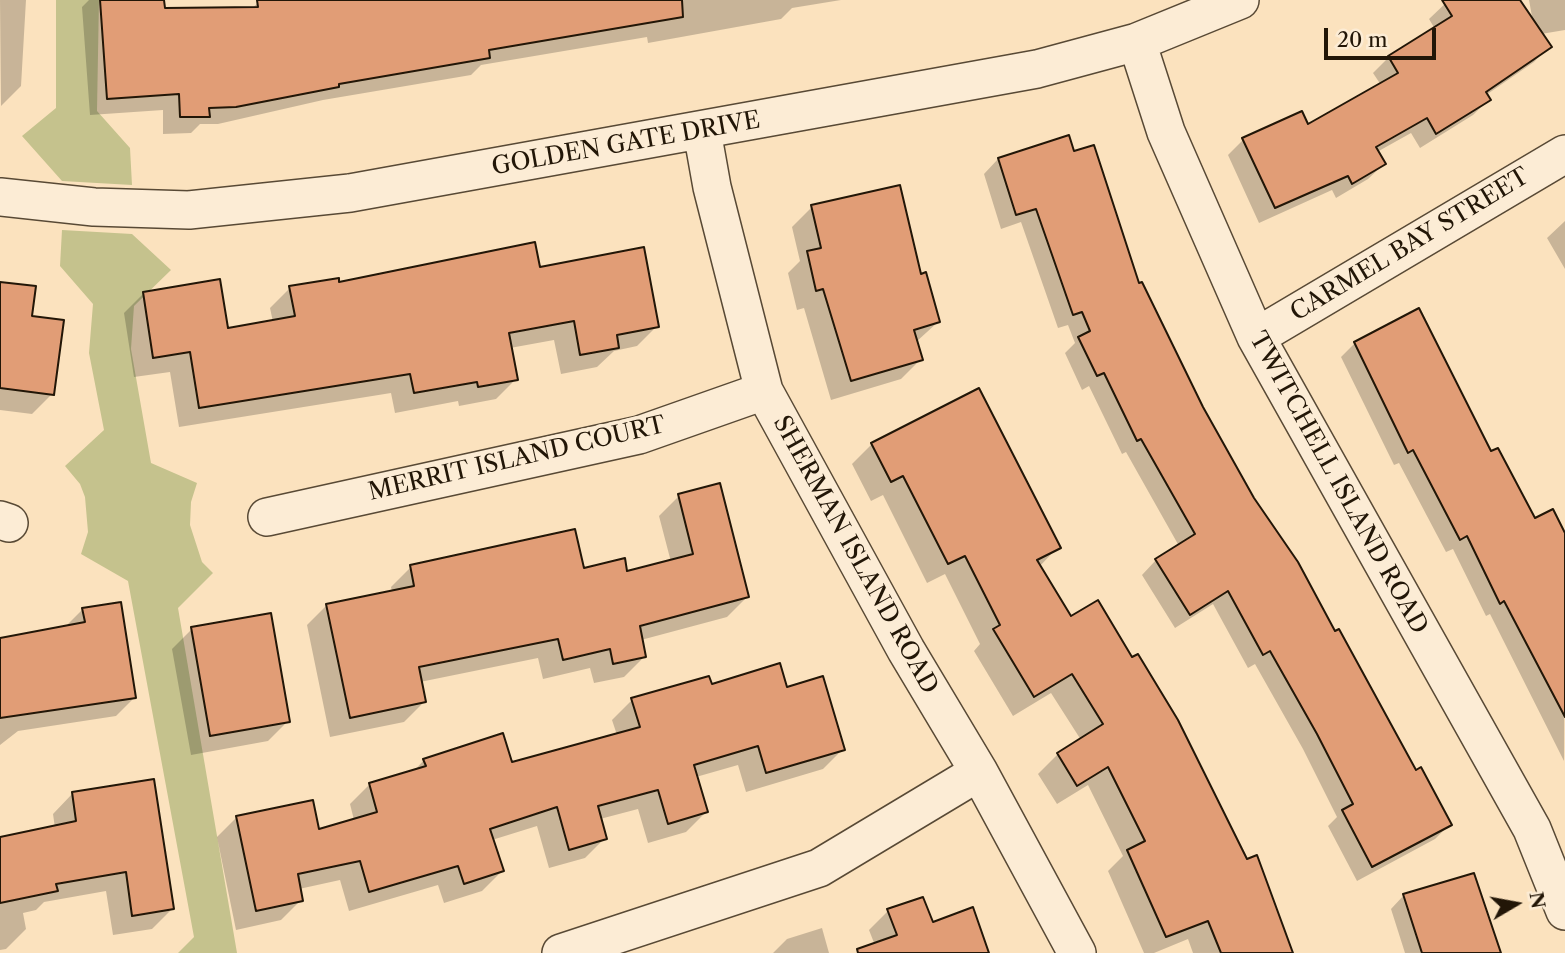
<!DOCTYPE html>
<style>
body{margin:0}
#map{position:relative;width:1565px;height:953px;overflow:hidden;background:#fbe2be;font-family:"Libre Caslon Text",serif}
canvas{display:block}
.north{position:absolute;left:1481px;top:869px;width:70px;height:70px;-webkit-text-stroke:5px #fcecd5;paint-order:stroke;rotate:80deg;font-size:19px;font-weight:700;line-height:28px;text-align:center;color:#221607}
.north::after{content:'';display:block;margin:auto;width:24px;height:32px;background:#221607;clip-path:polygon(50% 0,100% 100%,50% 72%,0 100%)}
.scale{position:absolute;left:1324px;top:28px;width:112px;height:32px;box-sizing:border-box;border:4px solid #221607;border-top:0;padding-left:9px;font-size:21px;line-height:24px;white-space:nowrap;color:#221607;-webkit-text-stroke:5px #fcecd5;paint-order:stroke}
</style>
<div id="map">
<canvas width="1565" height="953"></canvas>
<div class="north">N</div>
<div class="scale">20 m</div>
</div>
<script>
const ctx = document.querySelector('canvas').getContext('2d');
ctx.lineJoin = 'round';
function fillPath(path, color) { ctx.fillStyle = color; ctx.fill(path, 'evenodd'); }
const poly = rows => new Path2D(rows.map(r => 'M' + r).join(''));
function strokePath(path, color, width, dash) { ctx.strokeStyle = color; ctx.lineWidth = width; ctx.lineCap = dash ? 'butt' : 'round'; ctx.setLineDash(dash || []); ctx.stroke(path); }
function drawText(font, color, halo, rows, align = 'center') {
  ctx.font = font + ' "Libre Caslon Text",serif'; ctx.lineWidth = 7; ctx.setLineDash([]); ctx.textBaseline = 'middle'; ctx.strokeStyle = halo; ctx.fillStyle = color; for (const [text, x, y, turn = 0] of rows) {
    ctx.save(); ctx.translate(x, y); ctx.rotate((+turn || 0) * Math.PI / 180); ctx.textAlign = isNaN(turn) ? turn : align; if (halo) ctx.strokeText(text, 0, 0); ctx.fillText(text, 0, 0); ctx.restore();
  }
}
fillPath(poly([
 [56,0,99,0,97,111,130,148,132,185,62,181,22,136,56,108],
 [62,230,132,234,171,270,134,306,131,349,151,463,197,483,191,502,190,525,202,562,213,573,178,608,237,953,178,953,194,937,128,581,81,554,88,532,85,497,80,484,65,466,104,430,89,353,93,304,60,266]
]), '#c5c28d');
fillPath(poly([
 [0,0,26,0,21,86,1,106],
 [89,0,163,0,163,9,251,9,258,3,272,0,841,0,792,8,781,19,648,43,647,37,481,65,471,75,323,100,218,124,200,124,191,133,163,134,163,110,90,115,82,7],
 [1449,0,1517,0,1533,22,1529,0,1565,0,1565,30,1541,34,1549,46,1534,62,1486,95,1488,100,1473,115,1420,148,1411,133,1377,152,1384,164,1368,179,1336,198,1332,190,1259,223,1228,155,1244,139,1307,127,1381,85,1373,73,1389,57,1435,29,1429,19],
 [1073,153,1201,408,1415,773,1450,824,1435,839,1357,881,1328,826,1337,817,1303,749,1255,664,1248,668,1213,604,1175,628,1142,575,1156,560,1179,546,1126,452,1122,454,1089,386,1082,390,1065,353,1075,343,1068,325,1058,328,1021,222,1001,229,984,174,998,159],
 [812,207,920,276,938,322,916,342,921,359,901,379,831,400,804,308,797,310,788,273,800,261,792,227],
 [1565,221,1565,269,1547,238],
 [538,269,657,326,637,346,614,351,597,367,561,374,554,340,510,348,516,379,496,399,459,406,458,401,395,413,391,393,179,427,170,372,134,377,124,313,144,293,227,330,273,322,270,308,290,288],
 [0,284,30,318,52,394,32,414,0,410],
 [1355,343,1490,454,1534,520,1565,537,1564,761,1490,614,1486,616,1453,549,1446,552,1399,463,1394,465,1341,357],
 [872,444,1058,547,1039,567,1291,953,1193,953,1188,939,1154,953,1144,953,1108,871,1123,856,1088,785,1057,804,1038,774,1058,754,1081,740,1051,693,1013,716,974,651,980,644,945,574,927,583,883,495,871,501,852,464],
 [679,496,747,597,727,617,641,640,644,657,624,677,594,683,590,668,543,679,538,658,420,682,424,702,404,722,330,737,307,625,327,605,392,592,391,587,411,567,626,574,671,562,659,516],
 [83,609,135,697,116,716,18,731,0,745,0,639,64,628],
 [192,629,288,721,268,741,191,755,172,649],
 [710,686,785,689,843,749,823,769,746,792,738,765,696,777,706,812,686,832,648,843,638,809,600,819,605,838,585,858,549,868,537,826,492,840,502,871,482,891,444,903,438,885,349,911,340,880,299,889,301,900,281,920,236,930,217,837,237,817,318,831,354,820,350,804,370,784,413,772,424,760,511,764,617,735,612,720,632,700],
 [73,793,172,909,152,929,113,935,106,891,44,902,36,910,23,913,26,929,6,949,0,950,0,839,55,828,53,814],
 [1404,895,1500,953,1405,953,1391,909],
 [888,911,932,924,987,953,878,953,869,930],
 [822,928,829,953,773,953,787,939]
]), '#0003');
const building = poly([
 [100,0,164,0,165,8,258,7,257,0,682,0,683,17,489,50,490,58,339,84,339,87,236,107,209,108,210,117,180,117,179,94,107,99,100,0],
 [1442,0,1520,0,1552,47,1486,92,1491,100,1436,134,1427,118,1376,147,1386,164,1352,184,1348,176,1275,208,1242,138,1302,111,1308,124,1398,73,1388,56,1452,16,1442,0],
 [1069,135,1074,151,1094,145,1139,283,1142,282,1203,407,1254,498,1298,562,1335,631,1339,629,1416,770,1421,767,1452,825,1372,867,1342,810,1353,804,1317,734,1270,651,1263,655,1228,591,1190,615,1155,559,1195,534,1141,439,1137,441,1104,373,1097,376,1078,337,1090,331,1082,312,1073,315,1036,209,1016,215,998,158,1069,135],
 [900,185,921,274,926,272,940,322,914,330,923,360,851,381,823,289,816,291,807,251,821,248,811,205,900,185],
 [535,242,540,267,644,247,659,327,617,335,619,348,580,355,574,321,509,333,518,380,478,387,477,382,414,393,410,374,199,408,190,352,153,358,143,292,220,279,228,328,295,316,289,286,339,278,339,282,535,242],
 [0,282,36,286,32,316,64,320,54,395,0,388,0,282],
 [1419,308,1491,451,1498,448,1535,518,1553,509,1565,533,1565,717,1504,601,1500,604,1467,536,1460,540,1413,450,1408,453,1354,342,1419,308],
 [979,388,1061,548,1037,560,1071,616,1098,600,1132,657,1138,654,1178,720,1247,859,1257,855,1293,953,1221,953,1208,921,1166,937,1127,850,1145,841,1108,767,1077,786,1057,753,1103,724,1072,674,1034,697,993,629,1000,625,965,556,948,564,903,476,891,482,871,443,979,388],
 [720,483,749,597,640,626,646,657,613,664,610,649,563,660,558,639,419,667,426,702,350,718,326,604,414,586,410,565,575,529,584,568,625,558,627,571,693,554,678,494,720,483],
 [121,602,136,698,0,718,0,638,85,622,82,608,121,602],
 [271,613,290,722,210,736,191,627,271,613],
 [780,663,787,687,823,676,845,750,766,773,758,746,694,765,708,812,668,824,658,790,598,806,607,839,569,850,557,807,490,829,504,871,464,884,458,866,369,892,360,861,298,874,303,901,256,911,236,816,313,800,319,829,377,812,369,783,426,766,423,759,503,733,512,762,640,727,631,698,709,676,712,684,780,663],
 [154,779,174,909,132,916,126,872,56,884,58,891,0,903,0,837,76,821,72,792,154,779],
 [1474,873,1501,953,1422,953,1403,894,1474,873],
 [923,897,933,922,973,907,989,953,858,953,857,949,897,935,887,909,923,897]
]);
fillPath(building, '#e19d76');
strokePath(building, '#221607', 2);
const minor = poly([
 [1137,42,1166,132,1256,337,1532,829,1565,911],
 [702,131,712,187,764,391,906,650,979,772,1077,953],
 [0,197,94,207,189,210,350,193,1037,69,1137,42,1240,0],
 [1256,337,1565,154],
 [267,517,639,435,764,391],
 [0,520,9,523],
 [561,953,819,868,979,772]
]);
strokePath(minor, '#584935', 40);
strokePath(minor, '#fcecd5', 37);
drawText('24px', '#221607', '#fcecd5', [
 ["GOLDEN GATE DRIVE",626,144,-10],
 ["CARMEL BAY STREET",1410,245,-31],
 ["MERRIT ISLAND COURT",517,459,-13],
 ["TWITCHELL ISLAND ROAD",1338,483,61],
 ["SHERMAN ISLAND ROAD",855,555,61]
]);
</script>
